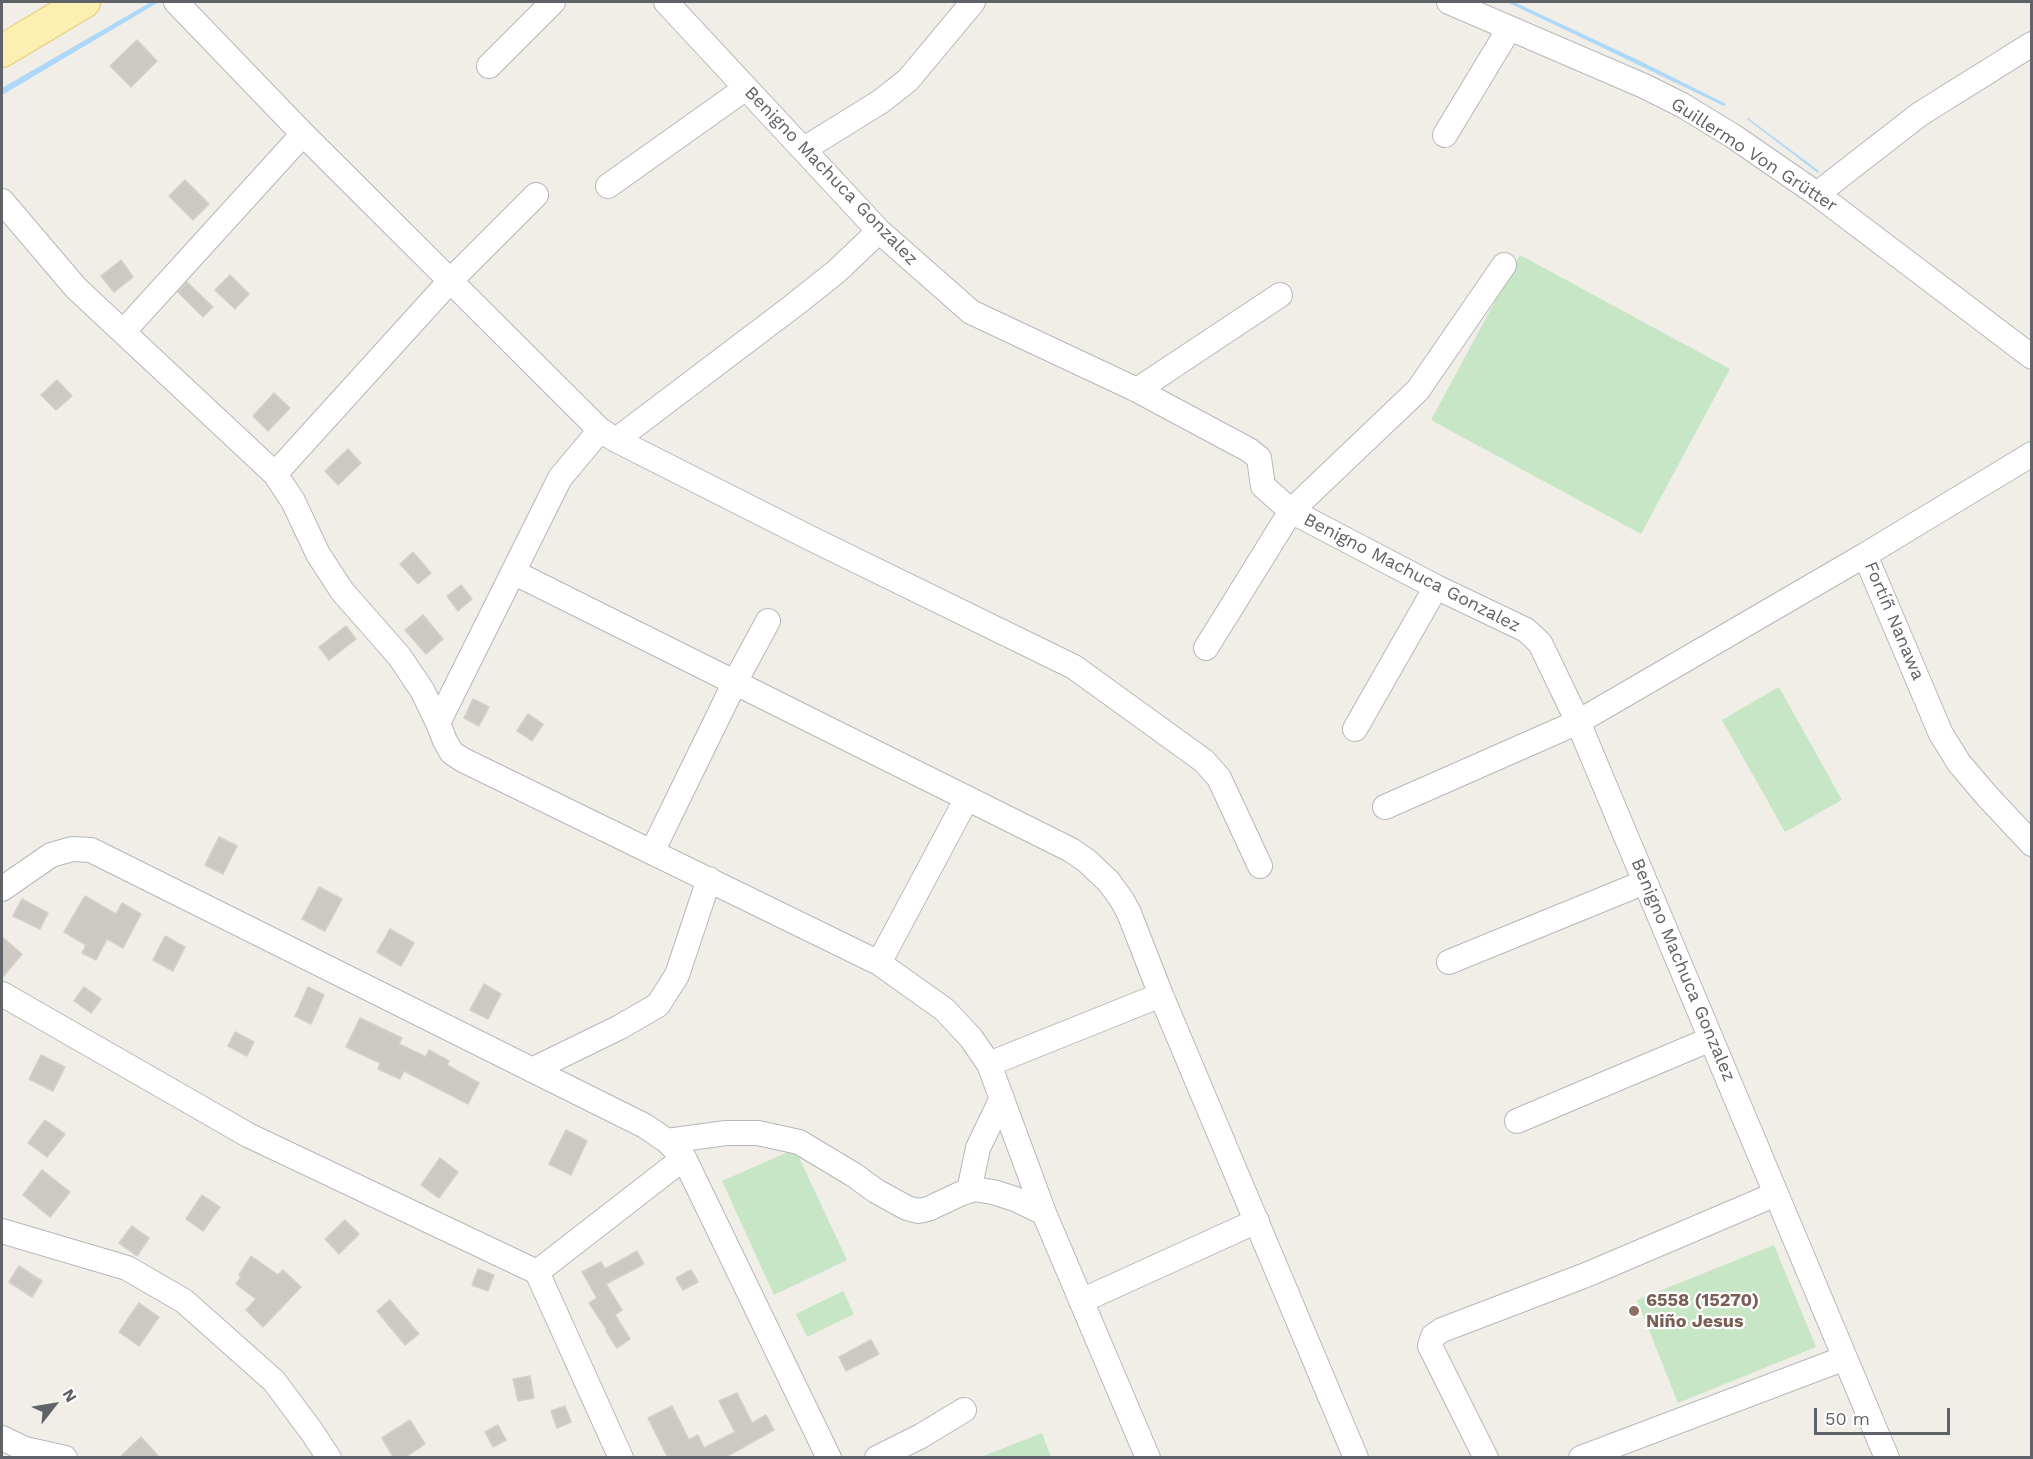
<!DOCTYPE html>
<meta charset="utf-8">
<style>
body{margin:0}
#map{position:relative;width:2033px;height:1459px;overflow:hidden;background:#f0eee7;font-family:"Work Sans",sans-serif}
canvas{display:block}
.frame{position:absolute;inset:0;border:3px solid #5f6267;pointer-events:none}
.north{position:absolute;left:24px;top:1375px;width:60px;height:60px;-webkit-text-stroke:4px #fff;paint-order:stroke;rotate:59deg;font-size:16px;font-weight:700;line-height:24px;text-align:center;color:#5f6267}
.north::after{content:'';display:block;margin:auto;width:21px;height:27px;background:#5f6267;clip-path:polygon(50% 0,100% 100%,50% 72%,0 100%)}
.scale{position:absolute;left:1814px;top:1408px;width:136px;height:27px;box-sizing:border-box;border:3px solid #5f6267;border-top:0;padding-left:8px;font-size:18px;line-height:21px;white-space:nowrap;color:#5f6267;-webkit-text-stroke:4px #fff;paint-order:stroke}
</style>
<div id="map">
<canvas width="2033" height="1459"></canvas>
<div class="frame"></div>
<div class="north">N</div>
<div class="scale">50 m</div>
</div>
<script>
const ctx = document.querySelector('canvas').getContext('2d');
ctx.lineJoin = 'round';
function fillPath(path, color) { ctx.fillStyle = color; ctx.fill(path, 'evenodd'); }
const poly = rows => new Path2D(rows.map(r => 'M' + r).join(''));
function strokePath(path, color, width, dash) { ctx.strokeStyle = color; ctx.lineWidth = width; ctx.lineCap = dash ? 'butt' : 'round'; ctx.setLineDash(dash || []); ctx.stroke(path); }
function drawText(font, color, halo, rows, align = 'center') {
  ctx.font = font + ' "Work Sans",sans-serif'; ctx.lineWidth = 4.5; ctx.setLineDash([]); ctx.textBaseline = 'middle'; ctx.strokeStyle = halo; ctx.fillStyle = color; for (const [text, x, y, turn = 0] of rows) {
    ctx.save(); ctx.translate(x, y); ctx.rotate((+turn || 0) * Math.PI / 180); ctx.textAlign = isNaN(turn) ? turn : align; if (halo) ctx.strokeText(text, 0, 0); ctx.fillText(text, 0, 0); ctx.restore();
  }
}
fillPath(poly([
 [1520,255,1730,369,1641,534,1431,420],
 [1779,687,1842,800,1785,832,1722,720],
 [795,1149,847,1260,774,1295,722,1181],
 [1774,1245,1816,1347,1678,1403,1637,1300],
 [843,1291,854,1314,807,1337,796,1314],
 [1042,1433,1051,1457,981,1457]
]), '#c6e6c6');
fillPath(poly([
 [151,2,159,2,2,95,2,88],
 [1507,2,1514,2,1634,58,1726,104,1724,106],
 [1748,118,1819,171,1818,173,1747,119]
]), '#add8fa');
const building = poly([
 [137,40,157,61,131,87,110,66,137,40],
 [185,180,209,204,193,220,169,196,185,180],
 [121,260,133,277,114,292,101,276,121,260],
 [230,275,249,294,235,309,215,290,230,275],
 [187,282,213,307,203,317,178,292,187,282],
 [57,380,72,396,56,410,41,395,57,380],
 [274,393,290,408,268,431,253,416,274,393],
 [348,449,361,463,338,485,325,471,348,449],
 [413,552,431,573,418,584,400,564,413,552],
 [461,585,472,599,458,611,447,596,461,585],
 [423,615,443,639,426,654,405,630,423,615],
 [346,626,356,639,329,660,319,647,346,626],
 [473,699,489,707,479,726,464,718,473,699],
 [528,714,543,724,532,741,517,731,528,714],
 [219,837,237,846,223,874,205,865,219,837],
 [319,887,342,899,325,931,302,919,319,887],
 [85,896,116,914,122,903,141,914,123,948,107,939,96,960,82,953,86,945,64,932,85,896],
 [22,899,48,913,40,929,13,916,22,899],
 [390,929,414,943,401,966,377,952,390,929],
 [165,936,185,947,173,971,153,960,165,936],
 [2,937,22,954,2,978,2,937],
 [484,984,501,994,488,1019,470,1010,484,984],
 [84,987,101,999,91,1013,74,1001,84,987],
 [308,987,324,995,311,1024,295,1016,308,987],
 [360,1018,402,1038,399,1044,426,1057,429,1050,449,1061,447,1065,479,1083,468,1104,404,1071,400,1079,378,1069,380,1063,346,1047,360,1018],
 [235,1032,254,1042,247,1056,228,1046,235,1032],
 [41,1055,65,1067,53,1091,29,1079,41,1055],
 [45,1120,65,1134,47,1157,28,1143,45,1120],
 [566,1130,587,1141,571,1175,549,1164,566,1130],
 [440,1158,458,1172,439,1198,421,1185,440,1158],
 [42,1170,70,1192,50,1217,23,1195,42,1170],
 [202,1195,220,1207,203,1231,186,1219,202,1195],
 [345,1220,359,1234,339,1254,325,1239,345,1220],
 [132,1226,149,1238,137,1256,119,1243,132,1226],
 [637,1251,644,1264,606,1284,622,1310,615,1315,630,1339,617,1348,606,1331,607,1330,589,1303,597,1298,582,1272,601,1262,605,1269,637,1251],
 [251,1256,278,1275,283,1270,301,1287,263,1327,246,1310,256,1299,236,1284,241,1277,239,1275,251,1256],
 [19,1266,42,1281,32,1297,9,1282,19,1266],
 [478,1269,494,1275,488,1291,472,1285,478,1269],
 [691,1270,698,1282,683,1290,676,1278,691,1270],
 [390,1300,419,1334,405,1345,377,1311,390,1300],
 [139,1303,159,1317,139,1346,119,1332,139,1303],
 [871,1340,879,1354,846,1371,839,1357,871,1340],
 [530,1376,534,1398,518,1401,513,1379,530,1376],
 [737,1393,752,1423,766,1415,774,1430,724,1458,668,1458,648,1418,672,1406,689,1440,698,1435,704,1448,735,1432,719,1401,737,1393],
 [565,1406,571,1422,557,1428,551,1411,565,1406],
 [410,1420,425,1444,404,1458,394,1458,382,1438,410,1420],
 [498,1425,506,1440,493,1447,485,1432,498,1425],
 [141,1437,160,1458,119,1458,141,1437]
]);
fillPath(building, '#ccc9c4');
strokePath(building, '#d4d0c6', 1.5);
const minor = poly([
 [176,2,303,134,600,430,616,440,810,538,1074,667,1204,761,1219,778,1260,866],
 [666,2,879,231,971,312,1137,390,1249,450,1259,458,1263,486,1291,511,1436,587,1526,630,1540,643,1578,722,1887,1458],
 [1449,2,1644,86,1682,105,1733,136,1817,194,2032,357],
 [489,66,553,2],
 [1445,135,1509,29],
 [804,149,880,102,908,80,973,2],
 [608,186,746,88],
 [1817,194,1920,114,2032,44],
 [2,201,76,288,275,474,293,501,318,554,342,591,399,656,422,690,438,723,445,741,452,753,463,760,879,963,945,1010,971,1038,989,1064,1044,1213,1148,1458],
 [123,332,303,134],
 [1137,390,1280,295],
 [616,440,793,306,837,271,879,231],
 [2032,454,1865,555,1941,734,1959,763,1987,796,2032,844],
 [275,474,450,281,536,195],
 [513,572,1071,850,1087,861,1109,882,1122,900,1129,913,1161,995,1356,1458],
 [1206,648,1291,511,1418,390,1504,265],
 [438,723,560,478,600,430],
 [1355,729,1436,587],
 [1385,807,1578,722,1865,555],
 [652,852,735,682,768,621],
 [2,889,51,855,72,849,91,850,645,1126,667,1141,684,1158,829,1458],
 [1449,962,1645,882],
 [879,963,967,798],
 [2,994,248,1135,537,1272,621,1458],
 [989,1064,1161,995],
 [532,1070,620,1027,658,1005,677,975,709,879],
 [1517,1121,1711,1039],
 [667,1141,726,1133,758,1133,799,1142,854,1175,876,1191,907,1208,918,1211,928,1209,962,1193,974,1189,993,1192,1015,1199,1044,1213],
 [969,1191,978,1148,1002,1098],
 [2,1231,127,1268,184,1301,274,1381,312,1432,329,1458],
 [537,1272,684,1158],
 [1081,1301,1257,1221],
 [2,1438,25,1449,65,1458],
 [877,1458,921,1436,964,1410],
 [1486,1458,1430,1346,1433,1336,1442,1330,1586,1275,1776,1194],
 [1581,1458,1845,1358]
]);
const major = poly([
 [2,51,84,2]
]);
strokePath(minor, '#b4b7bb', 26);
strokePath(major, '#eac666', 34);
strokePath(minor, '#fff', 24);
strokePath(major, '#fbefb2', 32);
for (const [x, y, r, color] of [
 [1634,1311,6,"#8d6e63"]
]) { const dot = new Path2D(); dot.arc(x, y, r, 0, 2 * Math.PI); ctx.fillStyle = color; ctx.fill(dot); strokePath(dot, '#fff', 2); }
drawText('18px', '#5f6267', '#fff', [
 ["Guillermo Von Grütter",1754,155,33],
 ["Benigno Machuca Gonzalez",831,176,46],
 ["Benigno Machuca Gonzalez",1412,573,27],
 ["Fortíñ Nanawa",1894,621,67],
 ["Benigno Machuca Gonzalez",1683,970,67]
]);
drawText('bold 18px', '#785e54', '#fff', [
 ["6558 (15270)",1646,1301],
 ["Niño Jesus",1646,1322]
], 'left');
</script>
